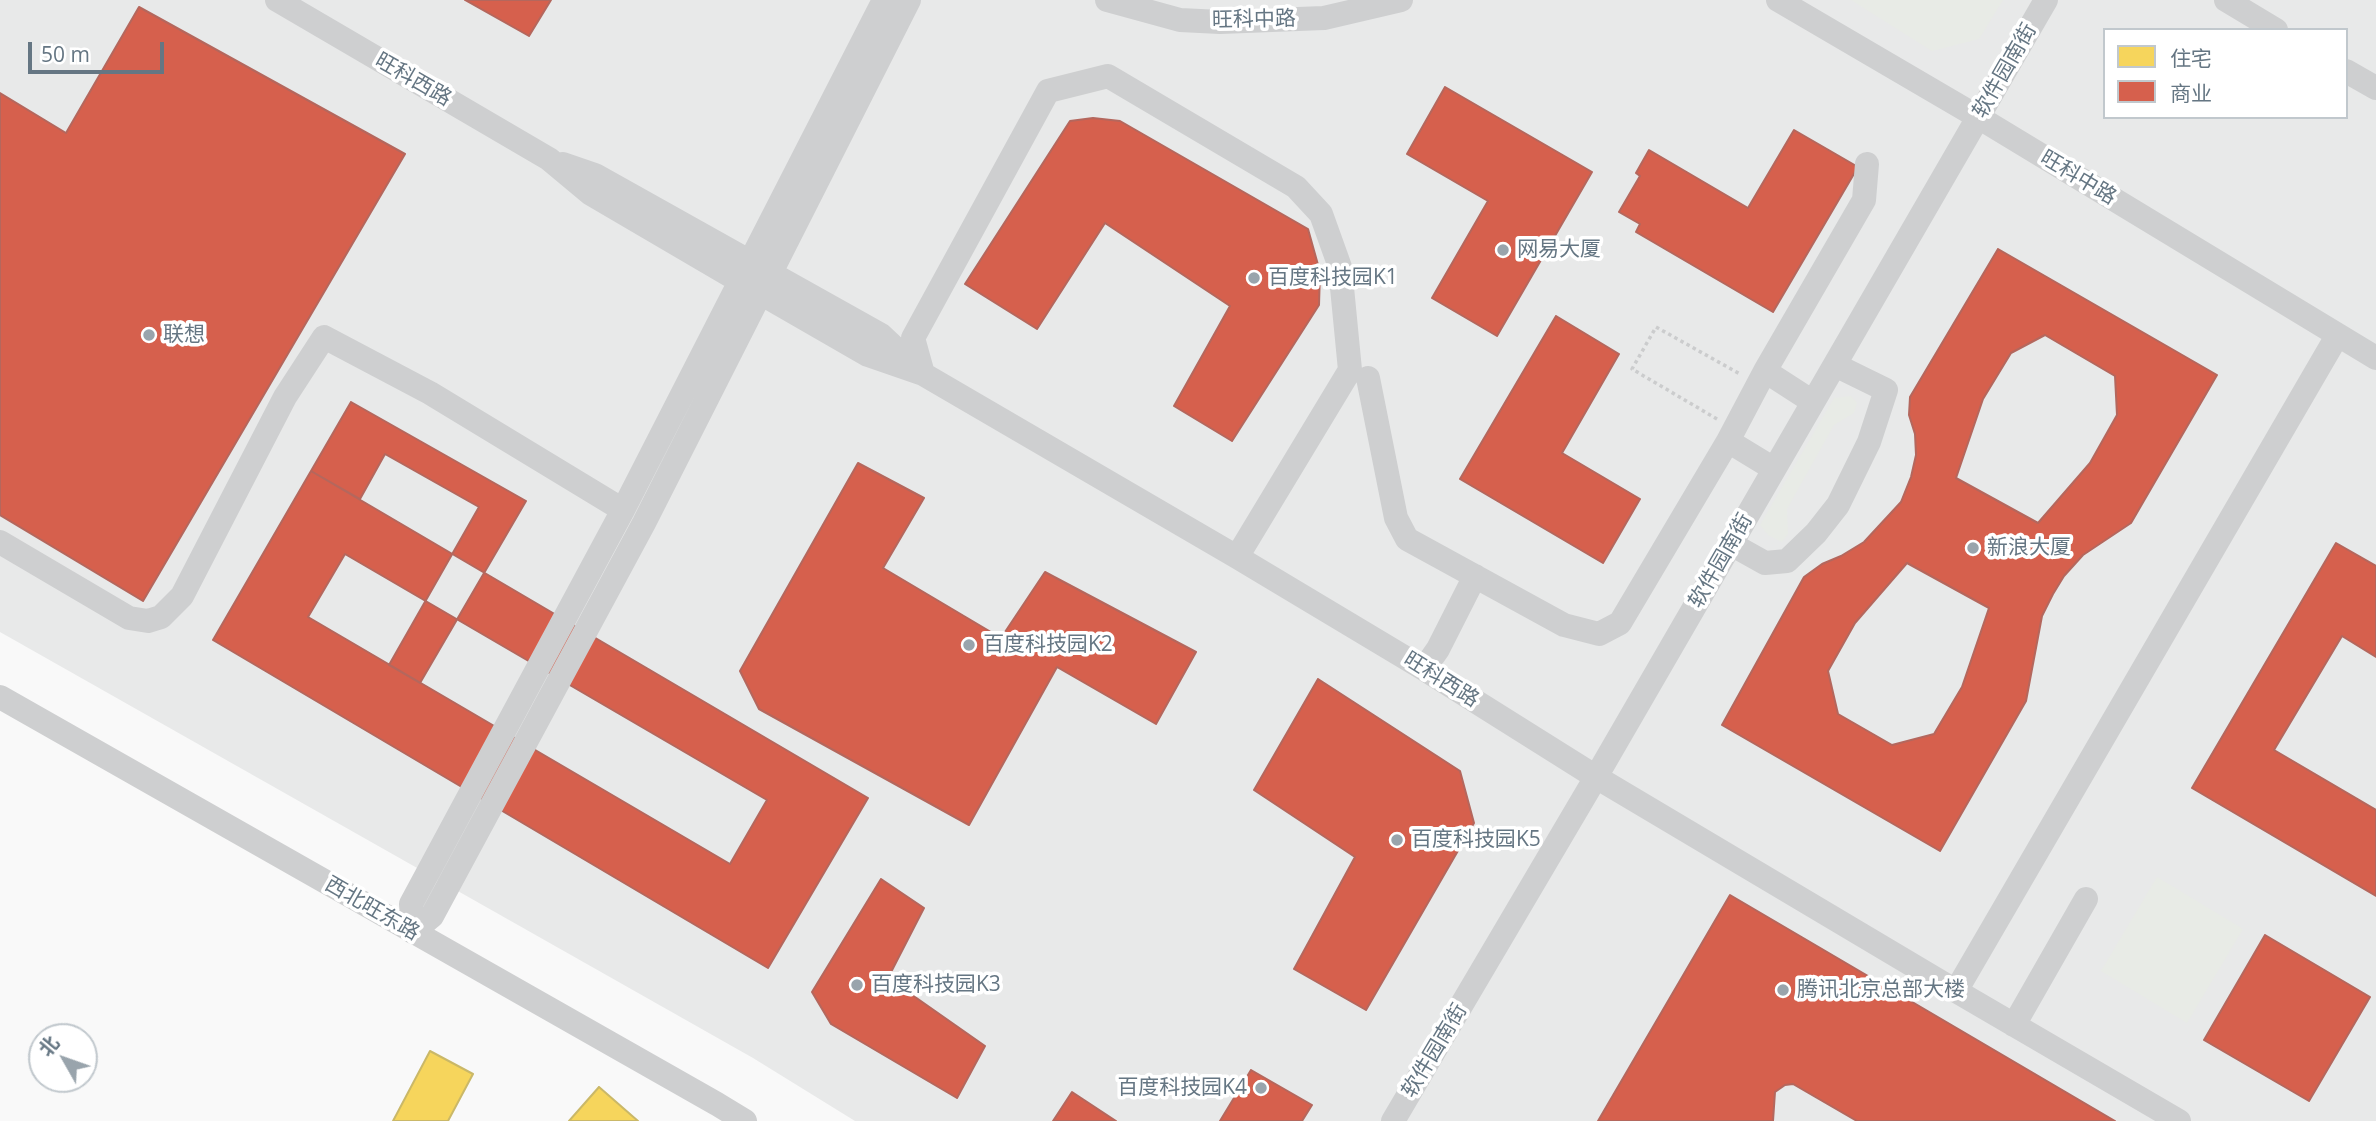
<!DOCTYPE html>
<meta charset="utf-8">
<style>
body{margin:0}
#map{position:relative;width:2376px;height:1121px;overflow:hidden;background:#f9f9f9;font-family:"Open Sans","Noto Sans SC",sans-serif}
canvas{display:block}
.legend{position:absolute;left:2103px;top:28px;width:245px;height:91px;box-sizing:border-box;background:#fff;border:2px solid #c1c8cd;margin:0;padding:9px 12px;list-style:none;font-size:21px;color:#657683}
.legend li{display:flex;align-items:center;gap:14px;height:35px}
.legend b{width:35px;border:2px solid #c1c8cd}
.north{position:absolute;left:28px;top:1023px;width:70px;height:70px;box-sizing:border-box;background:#fff;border:2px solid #c1c8cd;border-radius:50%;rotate:310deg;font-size:19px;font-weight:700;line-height:28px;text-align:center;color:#657683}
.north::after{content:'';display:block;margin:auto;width:24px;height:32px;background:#99a4ac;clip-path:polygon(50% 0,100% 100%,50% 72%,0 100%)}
.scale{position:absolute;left:28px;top:42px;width:136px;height:32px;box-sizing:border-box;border:4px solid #657683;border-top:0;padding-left:9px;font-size:21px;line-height:24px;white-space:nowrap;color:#657683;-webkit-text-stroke:5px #fff;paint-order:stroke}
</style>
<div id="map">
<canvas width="2376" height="1121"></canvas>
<ul class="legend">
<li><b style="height:19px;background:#f6d55c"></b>住宅</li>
<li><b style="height:19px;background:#d6604d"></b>商业</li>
</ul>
<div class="north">北</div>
<div class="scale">50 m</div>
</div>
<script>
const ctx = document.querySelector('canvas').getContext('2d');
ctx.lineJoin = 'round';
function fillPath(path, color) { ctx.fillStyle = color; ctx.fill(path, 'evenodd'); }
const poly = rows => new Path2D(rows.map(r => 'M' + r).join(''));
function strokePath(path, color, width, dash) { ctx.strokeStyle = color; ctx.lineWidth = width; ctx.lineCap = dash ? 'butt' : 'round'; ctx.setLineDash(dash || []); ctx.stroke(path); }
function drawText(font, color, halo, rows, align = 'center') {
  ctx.font = font + ' "Open Sans","Noto Sans SC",sans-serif'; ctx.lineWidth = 7; ctx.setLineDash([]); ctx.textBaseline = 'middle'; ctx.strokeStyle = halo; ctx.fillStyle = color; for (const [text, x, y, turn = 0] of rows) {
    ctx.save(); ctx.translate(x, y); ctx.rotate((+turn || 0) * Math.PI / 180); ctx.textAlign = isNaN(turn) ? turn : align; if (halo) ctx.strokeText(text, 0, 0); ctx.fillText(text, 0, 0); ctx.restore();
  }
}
fillPath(poly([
 [0,0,2376,0,2376,1121,855,1121,753,1058,0,632],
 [2105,30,2346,30,2346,117,2105,117]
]), '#e8e9e9');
fillPath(poly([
 [1851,0,2003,0,1979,39,1932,51],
 [1851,396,1857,403,1854,413,1834,425,1787,509,1788,534,1782,542,1768,535,1760,525,1834,398],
 [2157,877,2243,929,2187,1023,2101,971]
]), '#e8ebe6');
const homes = poly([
 [430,1051,473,1074,448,1121,393,1121,430,1051],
 [599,1087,638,1121,569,1121,599,1087]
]);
fillPath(homes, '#f6d55c');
strokePath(homes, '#cab868', 2);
const shops = poly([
 [465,0,551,0,529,36,465,0],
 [139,7,405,154,143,601,0,515,0,93,66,133,139,7],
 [1445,87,1592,172,1497,336,1432,298,1488,201,1407,154,1445,87],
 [1093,118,1120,121,1308,229,1320,272,1319,305,1232,441,1174,406,1230,306,1105,223,1037,329,965,284,1070,121,1093,118],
 [1794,130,1858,167,1773,312,1636,232,1640,224,1619,212,1640,176,1636,173,1649,150,1748,208,1794,130],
 [1998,249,2217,375,2131,523,2083,555,2064,576,2053,594,2042,616,2026,701,1940,851,1722,725,1804,577,1822,564,1841,556,1864,542,1901,502,1911,477,1916,455,1915,434,1909,415,1910,397,1998,249],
 [2045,335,2115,376,2117,415,2090,463,2038,523,1956,478,1983,399,2011,353,2045,335],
 [1907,563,1989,608,1962,687,1934,734,1892,745,1838,714,1828,671,1855,623,1907,563],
 [1556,316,1619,354,1562,453,1640,499,1603,563,1460,479,1556,316],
 [351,402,526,501,420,683,389,665,479,507,385,454,360,499,311,471,351,402],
 [858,463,924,498,883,568,1001,638,1045,572,1196,652,1156,724,1057,667,969,825,759,709,740,671,858,463],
 [311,471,868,798,768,968,213,640,311,471],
 [345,554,767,800,730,864,308,617,345,554],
 [2336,543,2376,566,2376,657,2342,636,2274,750,2376,810,2376,896,2192,788,2336,543],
 [1318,679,1460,771,1474,823,1366,1010,1294,969,1355,857,1254,790,1318,679],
 [881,879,924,908,888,978,985,1046,957,1098,831,1024,812,992,881,879],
 [1730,895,2115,1121,1857,1121,1793,1084,1785,1085,1775,1092,1773,1121,1598,1121,1730,895],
 [2265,935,2370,997,2309,1101,2204,1040,2265,935],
 [1251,1070,1312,1105,1302,1121,1220,1121,1251,1070],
 [1072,1092,1116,1121,1053,1121,1072,1092]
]);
fillPath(shops, '#d6604d');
strokePath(shops, '#b4675d', 2);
strokePath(poly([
 [1717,419,1632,369,1656,327,1740,374]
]), '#cbcccd', 3.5, [3.5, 3.5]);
strokePath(poly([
 [277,0,549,159,591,194,760,293,868,355,923,374,1237,557,1424,669,1596,777,1956,991,2179,1121],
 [1107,0,1180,20,1220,22,1324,18,1401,0],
 [1778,0,1978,117,2376,358],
 [2226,0,2276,30],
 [2346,71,2376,88],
 [563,164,595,175,881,335,915,367],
 [1765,371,1864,200,1867,164],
 [923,374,913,338,1048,91,1108,76,1296,187,1321,214,1340,267,1350,370,1237,557],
 [1368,378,1396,518,1407,539,1564,625,1599,634,1620,623,1728,441],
 [1774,469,1728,441,1765,371,1813,402],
 [0,542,129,618,148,621,161,617,182,596,285,397,324,337,430,393,623,510],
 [1731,544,1765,563,1787,561,1816,533,1838,505,1869,442,1886,390,1835,365],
 [1424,669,1438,649,1475,576],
 [0,697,717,1104,745,1121],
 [413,932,432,916,644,523,909,0],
 [413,932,411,904,623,510,884,0],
 [1956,991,2337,336],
 [2014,1025,2086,899],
 [1393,1121,1596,777,2046,0]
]), '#cecfd0', 24);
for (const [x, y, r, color] of [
 [1503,250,7,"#99a4ac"],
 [1254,278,7,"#99a4ac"],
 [149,335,7,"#99a4ac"],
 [1973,548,7,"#99a4ac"],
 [969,645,7,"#99a4ac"],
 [1397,840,7,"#99a4ac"],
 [857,985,7,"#99a4ac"],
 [1783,990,7,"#99a4ac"],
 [1261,1088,7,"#99a4ac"]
]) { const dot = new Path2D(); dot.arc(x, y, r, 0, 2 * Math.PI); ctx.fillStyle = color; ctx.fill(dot); strokePath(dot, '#fff', 2.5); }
drawText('21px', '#657683', '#fff', [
 ["旺科中路",1254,20,-1],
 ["软件园南街",2005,71,-60],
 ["旺科西路",413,80,30],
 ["旺科中路",2078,178,31],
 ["软件园南街",1721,561,-60],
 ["旺科西路",1441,680,32],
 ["西北旺东路",372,909,30],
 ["软件园南街",1435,1051,-59]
]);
drawText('21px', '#657683', '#fff', [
 ["网易大厦",1517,250],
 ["百度科技园K1",1268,278],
 ["联想",163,335],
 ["新浪大厦",1987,548],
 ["百度科技园K2",983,645],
 ["百度科技园K5",1411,840],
 ["百度科技园K3",871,985],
 ["腾讯北京总部大楼",1797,990],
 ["百度科技园K4",1247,1088,"right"]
], 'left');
</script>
